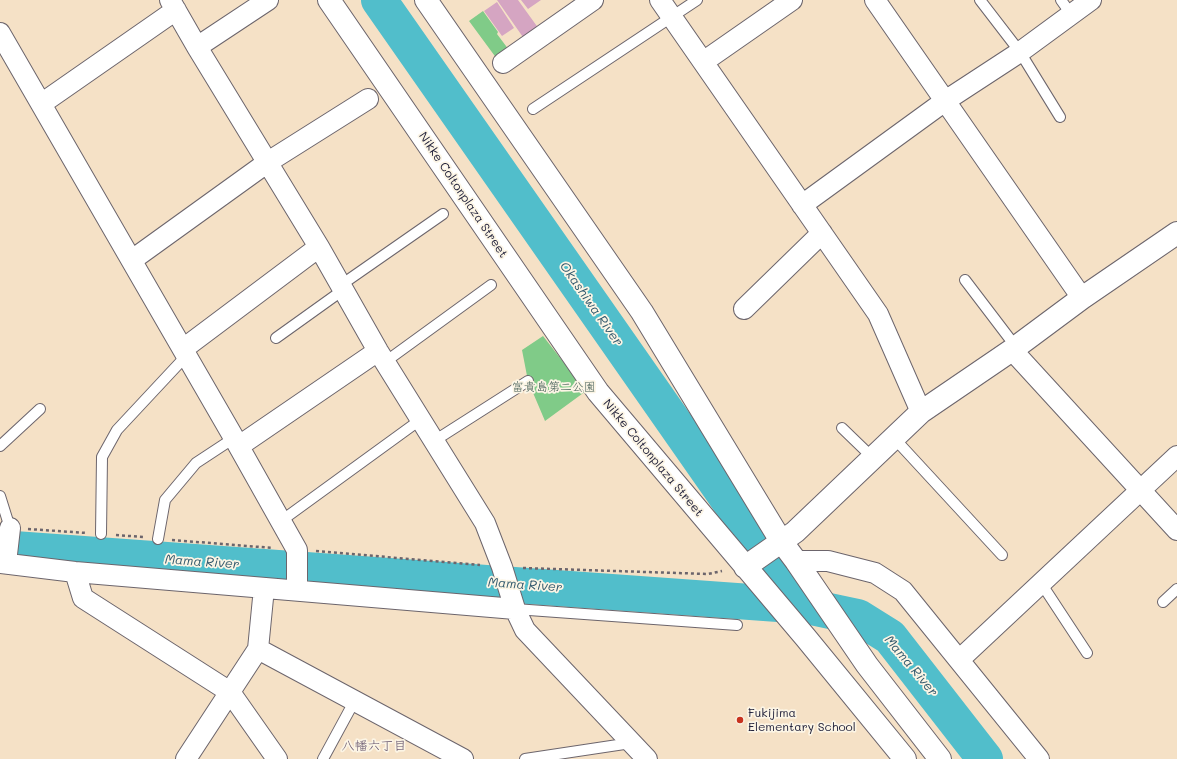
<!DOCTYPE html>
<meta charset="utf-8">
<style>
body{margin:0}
canvas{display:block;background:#f5e1c6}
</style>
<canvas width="1177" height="759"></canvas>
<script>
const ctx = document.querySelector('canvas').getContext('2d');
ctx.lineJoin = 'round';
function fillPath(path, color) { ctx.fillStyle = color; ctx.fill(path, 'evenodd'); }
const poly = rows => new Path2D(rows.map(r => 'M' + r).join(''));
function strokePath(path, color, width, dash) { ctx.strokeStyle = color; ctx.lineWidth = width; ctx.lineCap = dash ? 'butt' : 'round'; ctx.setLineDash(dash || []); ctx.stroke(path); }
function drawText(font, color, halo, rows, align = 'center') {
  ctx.font = font + ' Mali,"Klee One",sans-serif'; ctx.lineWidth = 3.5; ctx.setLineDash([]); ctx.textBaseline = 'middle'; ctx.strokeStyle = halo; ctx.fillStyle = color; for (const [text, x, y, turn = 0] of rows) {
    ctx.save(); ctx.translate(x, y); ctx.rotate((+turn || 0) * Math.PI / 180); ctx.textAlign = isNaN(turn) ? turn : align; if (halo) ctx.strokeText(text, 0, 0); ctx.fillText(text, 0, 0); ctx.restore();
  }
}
fillPath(poly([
 [483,11,498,32,497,34,509,50,497,59,469,21],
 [543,336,586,391,545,421,528,381,522,350]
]), '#80cb88');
strokePath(poly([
 [379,0,727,498,806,606],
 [0,548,806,606,858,617,890,637,985,759]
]), '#51becb', 36);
fillPath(poly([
 [497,0,518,0,539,29,525,40],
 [521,0,541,0,528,9],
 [497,2,514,28,502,36,484,11]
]), '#d5a5c2');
const service = poly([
 [980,0,1020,52,1060,117],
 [1061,0,1071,14],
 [533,109,697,0],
 [965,280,1016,347],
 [341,285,443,214],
 [276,338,343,290],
 [385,362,491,285],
 [842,428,873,458],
 [894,438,1002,555],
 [434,441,528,381],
 [0,446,40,409],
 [0,496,10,528],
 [281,521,420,420],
 [101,534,102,457,117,430,187,355],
 [158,539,165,500,196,463,234,438],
 [1041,583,1087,653],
 [1163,602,1177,589],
 [515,609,737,625],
 [323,759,355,700],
 [525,759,631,743]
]);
const minor = poly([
 [170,0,197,47,319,247,378,351,485,523,502,567,515,609,525,630,647,759],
 [660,0,878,314,921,412],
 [875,0,1082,298],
 [0,33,234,438,297,550,297,590],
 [197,47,268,0],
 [703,62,792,0],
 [503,63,593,0],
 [41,104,176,10],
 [802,205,945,101,1020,52,1091,0],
 [132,260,268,162,368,99],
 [744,309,822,233],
 [183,349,319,247],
 [1012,350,1177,530],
 [239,446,378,351],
 [796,561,828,561,875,573,903,591,1039,759],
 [0,563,75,572,515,609],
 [6,563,10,528],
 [75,572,83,598,230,692,277,759],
 [258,649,463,759],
 [959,660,1177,456],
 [186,759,258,649,264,588]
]);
const tertiary = poly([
 [329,0,598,392,806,638,905,759],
 [426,0,642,312,781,541,796,561,867,665,940,759],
 [745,567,795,532,921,412,1012,350,1082,298,1177,233]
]);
strokePath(service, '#6c656c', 12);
strokePath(minor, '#6c656c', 22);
strokePath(tertiary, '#6c656c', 24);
strokePath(poly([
 [28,529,87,533],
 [116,535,143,537],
 [172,540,273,548],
 [316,551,480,565],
 [523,568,708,574,722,571]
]), '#6c656c', 2.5, [3, 3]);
strokePath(service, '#fff', 10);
strokePath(minor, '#fff', 20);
strokePath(tertiary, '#fff', 22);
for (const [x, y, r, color] of [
 [740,720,4,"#c8321e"]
]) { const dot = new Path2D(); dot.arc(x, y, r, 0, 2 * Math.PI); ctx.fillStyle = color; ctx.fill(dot); strokePath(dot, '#fcf5e5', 1.5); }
drawText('12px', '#22223b', '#fcf5e5', [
 ["Nikke Coltonplaza Street",463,195,56],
 ["Nikke Coltonplaza Street",653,458,50]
]);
drawText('12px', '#435d56', '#fcf5e5', [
 ["富貴島第二公園",554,387]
]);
drawText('12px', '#22223b', '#fcf5e5', [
 ["Fukijima",748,713],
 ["Elementary School",748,727]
], 'left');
drawText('italic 13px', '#32596d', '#fcf5e5', [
 ["Okashiwa River",591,304,55],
 ["Mama River",202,562,4],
 ["Mama River",525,585,4],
 ["Mama River",911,666,50]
]);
drawText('13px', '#61506a', '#fcf5e5', [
 ["八幡六丁目",374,746]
]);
</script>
